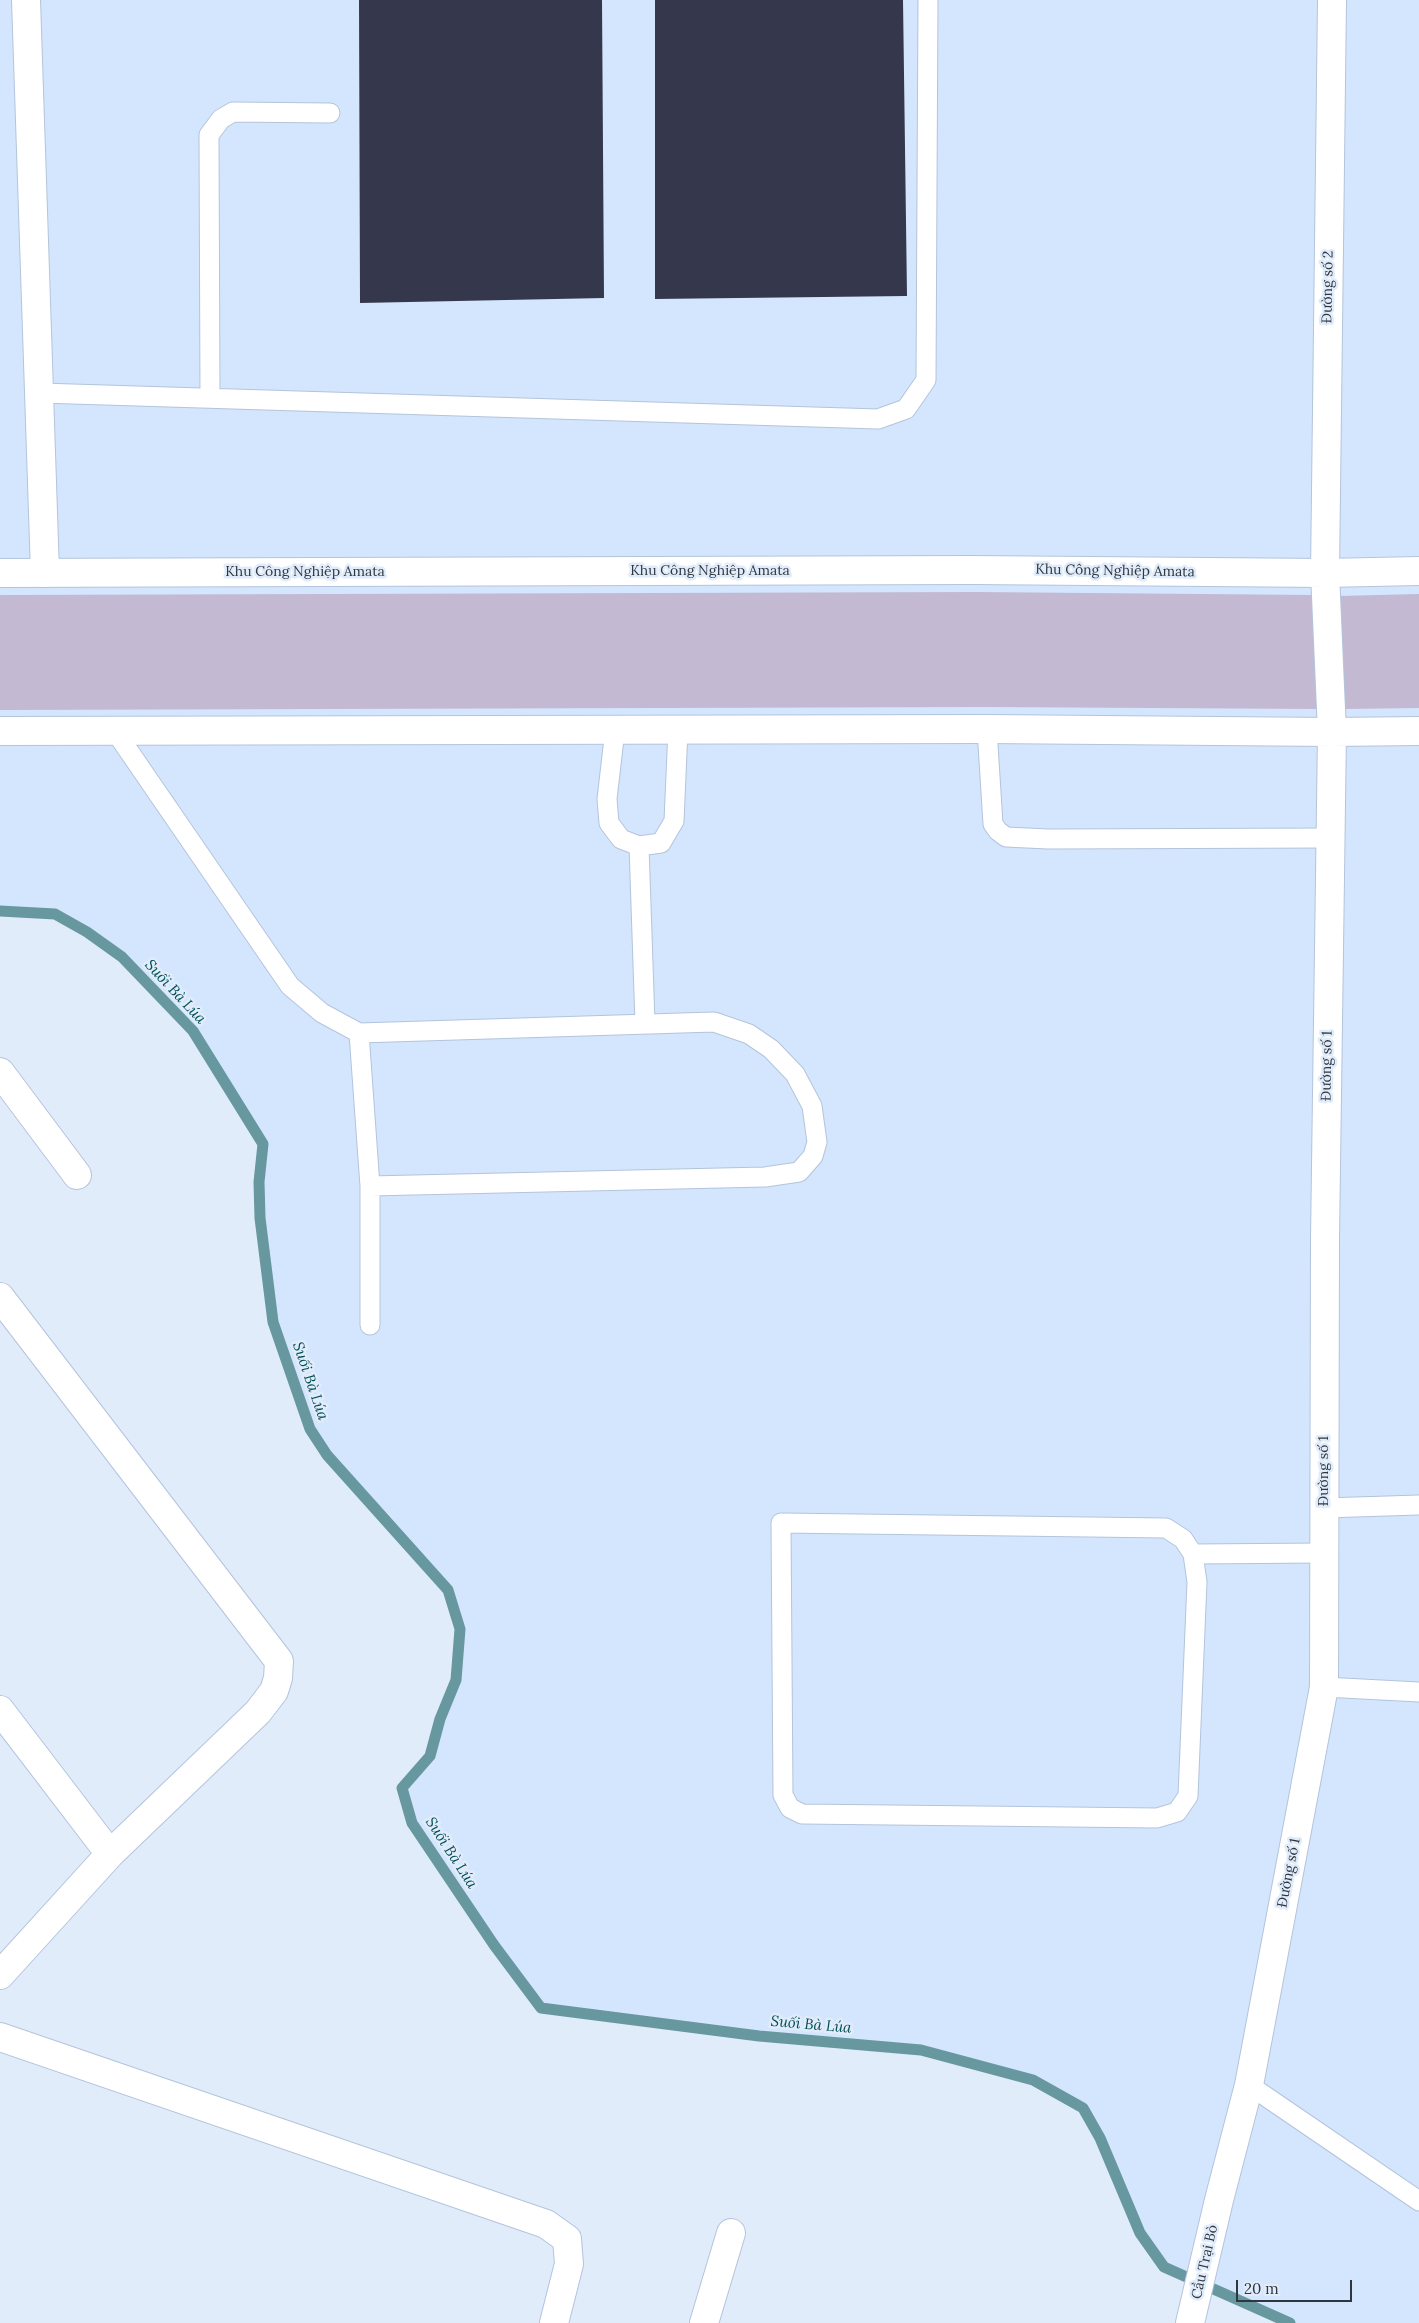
<!DOCTYPE html>
<meta charset="utf-8">
<style>
body{margin:0}
#map{position:relative;width:1419px;height:2323px;overflow:hidden;background:#e1ecfb;font-family:Lora,serif}
canvas{display:block}
.scale{position:absolute;left:1236px;top:2280px;width:116px;height:22px;box-sizing:border-box;border:2px solid #2f3640;border-top:0;padding-left:6px;font-size:15px;line-height:18px;white-space:nowrap;color:#2f3640;-webkit-text-stroke:4px #e1ecfb;paint-order:stroke}
</style>
<div id="map">
<canvas width="1419" height="2323"></canvas>
<div class="scale">20 m</div>
</div>
<script>
const ctx = document.querySelector('canvas').getContext('2d');
ctx.lineJoin = 'round';
function fillPath(path, color) { ctx.fillStyle = color; ctx.fill(path, 'evenodd'); }
const poly = rows => new Path2D(rows.map(r => 'M' + r).join(''));
function strokePath(path, color, width, dash) { ctx.strokeStyle = color; ctx.lineWidth = width; ctx.lineCap = dash ? 'butt' : 'round'; ctx.setLineDash(dash || []); ctx.stroke(path); }
function drawText(font, color, halo, rows, align = 'center') {
  ctx.font = font + ' Lora,serif'; ctx.lineWidth = 5; ctx.setLineDash([]); ctx.textBaseline = 'middle'; ctx.strokeStyle = halo; ctx.fillStyle = color; for (const [text, x, y, turn = 0] of rows) {
    ctx.save(); ctx.translate(x, y); ctx.rotate((+turn || 0) * Math.PI / 180); ctx.textAlign = isNaN(turn) ? turn : align; if (halo) ctx.strokeText(text, 0, 0); ctx.fillText(text, 0, 0); ctx.restore();
  }
}
fillPath(poly([
 [0,0,1419,0,1419,2323,1290,2323,1164,2267,1140,2233,1100,2138,1083,2108,1033,2080,921,2050,759,2036,541,2008,494,1945,412,1823,402,1788,430,1756,440,1719,456,1680,460,1629,448,1590,327,1455,310,1429,273,1322,260,1218,259,1182,263,1144,193,1031,122,957,88,932,55,914,0,911]
]), '#d4e6fe');
fillPath(poly([
 [977,592,1313,595,1319,709,986,707,0,710,0,595],
 [1419,594,1419,708,1344,709,1338,596]
]), '#c3b9d2');
strokePath(poly([
 [0,911,55,914,87,932,122,957,193,1031,263,1144,259,1182,260,1218,273,1322,310,1429,327,1455,448,1590,460,1629,456,1680,440,1719,430,1756,402,1788,412,1823,494,1945,541,2008,759,2036,921,2050,1033,2080,1083,2108,1100,2138,1140,2233,1164,2267,1290,2323]
]), '#67989f', 11);
fillPath(poly([
 [359,0,602,0,604,298,360,303],
 [655,0,903,0,907,296,655,299]
]), '#35374d');
const service = poly([
 [40,393,878,419,906,409,926,380,928,0],
 [210,398,209,135,221,119,233,112,330,113],
 [987,729,993,824,998,831,1006,837,1048,839,1331,838],
 [615,730,607,799,609,823,621,839,639,846,661,843,674,821,678,730],
 [115,731,290,986,322,1013,359,1033,714,1022,749,1034,771,1049,795,1074,812,1106,817,1142,813,1156,799,1172,765,1177,370,1186],
 [639,846,645,1023],
 [359,1033,370,1186,370,1325],
 [1324,1508,1419,1505],
 [781,1523,1166,1528,1183,1539,1193,1554,1197,1582,1188,1796,1177,1812,1157,1818,802,1814,790,1808,783,1795,781,1523],
 [1193,1554,1324,1553],
 [1324,1687,1419,1692],
 [1249,2085,1419,2201]
]);
const minor = poly([
 [26,0,45,573],
 [1325,573,1332,0],
 [0,1072,77,1175],
 [0,1297,279,1661,278,1678,274,1691,258,1712,110,1854,0,1975],
 [0,1710,110,1854],
 [0,2037,546,2224,567,2239,569,2264,554,2323],
 [704,2323,731,2233]
]);
const tertiary = poly([
 [0,573,972,570,1325,573,1419,571],
 [0,731,987,729,1332,732,1419,731],
 [1190,2323,1219,2200,1249,2085,1324,1687,1325,1239,1332,732,1325,573]
]);
strokePath(service, '#b3c4dc', 21);
strokePath(minor, '#b3c4dc', 30);
strokePath(tertiary, '#b3c4dc', 30);
strokePath(service, '#fff', 19);
strokePath(minor, '#fff', 28);
strokePath(tertiary, '#fff', 28);
drawText('14px', '#2f3640', '#e1ecfb', [
 ["Đường số 2",1328,287,-89],
 ["Khu Công Nghiệp Amata",710,571],
 ["Khu Công Nghiệp Amata",1115,571,1],
 ["Khu Công Nghiệp Amata",305,572],
 ["Đường số 1",1327,1066,-89],
 ["Đường số 1",1324,1471,-90],
 ["Đường số 1",1289,1873,-79],
 ["Cầu Trại Bò",1205,2262,-77]
]);
drawText('italic 15px', '#004e55', '#e1ecfb', [
 ["Suối Bà Lúa",175,992,47],
 ["Suối Bà Lúa",310,1381,71],
 ["Suối Bà Lúa",451,1853,57],
 ["Suối Bà Lúa",811,2025,5]
]);
</script>
